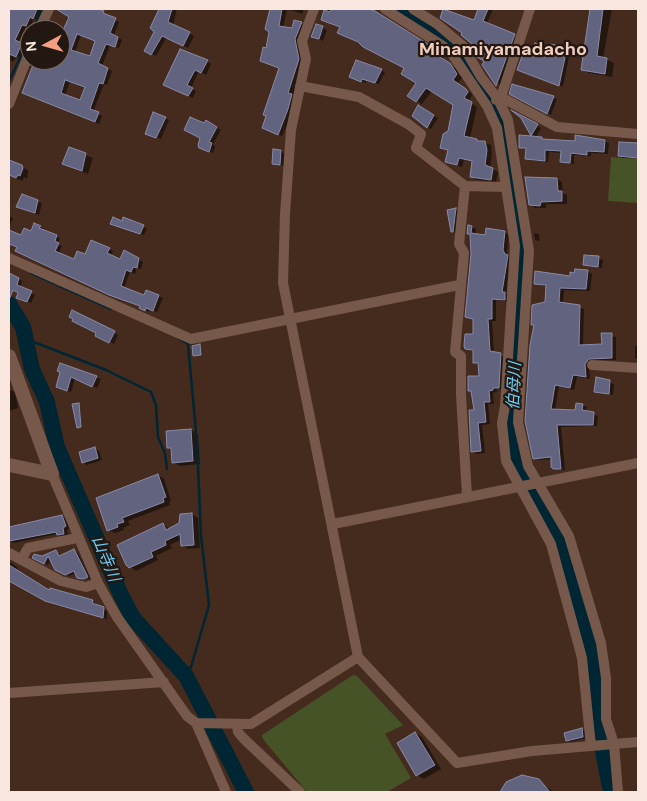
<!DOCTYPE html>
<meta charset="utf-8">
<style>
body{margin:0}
#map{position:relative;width:647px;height:801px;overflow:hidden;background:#452b1e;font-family:"DM Sans",sans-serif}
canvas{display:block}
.frame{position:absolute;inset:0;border:10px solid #f9e7df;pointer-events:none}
.north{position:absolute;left:20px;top:20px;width:50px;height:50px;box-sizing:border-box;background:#231711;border:1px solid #796a63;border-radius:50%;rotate:264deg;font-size:14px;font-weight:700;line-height:20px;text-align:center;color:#f9e7df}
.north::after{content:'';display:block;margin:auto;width:18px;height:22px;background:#f3a082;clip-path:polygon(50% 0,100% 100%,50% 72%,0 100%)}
</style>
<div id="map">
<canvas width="647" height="801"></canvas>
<div class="frame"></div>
<div class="north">N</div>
</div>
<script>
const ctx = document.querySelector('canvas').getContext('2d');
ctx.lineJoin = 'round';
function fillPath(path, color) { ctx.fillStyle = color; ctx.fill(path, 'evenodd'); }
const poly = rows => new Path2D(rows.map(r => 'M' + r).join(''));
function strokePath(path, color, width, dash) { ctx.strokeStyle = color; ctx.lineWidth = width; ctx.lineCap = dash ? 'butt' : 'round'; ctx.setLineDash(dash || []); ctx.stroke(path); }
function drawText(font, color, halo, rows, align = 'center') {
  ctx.font = font + ' "DM Sans","Noto Sans JP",sans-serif'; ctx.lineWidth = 4.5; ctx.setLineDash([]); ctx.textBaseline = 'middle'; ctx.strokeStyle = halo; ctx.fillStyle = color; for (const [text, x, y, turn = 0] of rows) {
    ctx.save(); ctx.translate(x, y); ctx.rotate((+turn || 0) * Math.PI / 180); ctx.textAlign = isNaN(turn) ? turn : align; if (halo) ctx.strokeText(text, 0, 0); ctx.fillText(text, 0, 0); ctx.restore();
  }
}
fillPath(poly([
 [611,157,638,159,638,203,608,201],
 [353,675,357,676,403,725,385,734,411,778,387,792,307,792,263,739,262,735]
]), '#465327');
fillPath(poly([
 [9,9,42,9,38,20,34,19,30,28,26,26,18,43,26,47,20,58,17,57,13,62,9,59],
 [56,9,104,9,102,12,106,16,119,22,102,66,112,71,107,85,104,84,93,112,102,116,99,124,24,92,34,60,60,60,60,37,70,17],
 [81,35,97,41,91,58,75,53],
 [70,81,86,87,81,101,65,96],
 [160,9,177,9,173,25,194,36,188,48,167,37,156,56,146,50,156,32],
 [271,9,287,9,283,28,292,29,301,24,306,26,303,62,293,96,296,98,293,112,282,136,268,130,281,69,267,50,271,32],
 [288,9,304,9,302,14],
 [326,9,363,9,380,15,440,53,438,57,455,68,462,78,457,84,472,94,469,102,477,107,470,138,491,145,492,154,490,168,498,172,496,182,477,180,471,177,473,162,464,160,462,167,446,161,449,151,441,147,449,132,455,105,432,91,422,104,409,96,417,83,405,67,344,36,341,27,322,19],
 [444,9,474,22,480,9,493,9,487,23,518,38,501,87,483,65,485,60,475,45,464,33,441,17],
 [592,9,612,9,603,58,614,63,612,77,589,73,583,70],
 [322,27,327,30,323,41,312,36],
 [119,38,122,40,119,48,116,47],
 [551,49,567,49,570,51,563,87,522,72,534,51],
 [207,61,211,64,206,75,199,71,191,88,196,91,193,98,169,87],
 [381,70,385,72,379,84,366,81,366,83,355,79],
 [513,85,557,99,551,115,511,93],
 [419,107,438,118,431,129,427,127],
 [165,118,169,120,161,139,150,135],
 [523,118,541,128,536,137,546,141,576,143,605,141,609,143,608,154,591,153,591,156,574,155,574,164,561,161,562,153,549,152,548,162,530,160,526,158,527,150,521,147,533,137],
 [206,122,221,130,213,144,215,147,213,153,205,150,202,137],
 [620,143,638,144,638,158,623,158,619,156],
 [70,149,93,158,88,174,63,163],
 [281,151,285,154,284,166,273,163],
 [9,161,28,170,27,179,24,177,23,181,9,176],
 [557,179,562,182,563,193,567,195,567,204,546,204,546,208,535,208,530,205],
 [21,197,42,203,39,215,17,206],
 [456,210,460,212,457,234,452,231],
 [9,216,13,218,9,228],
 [122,222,147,228,144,235,116,226],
 [469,226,476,229,476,235,486,236,505,232,509,235,507,253,511,258,506,294,509,296,509,302,496,300,496,321,492,321,494,353,505,357,503,390,497,389,497,392,493,393,494,404,488,404,490,424,482,425,485,453,477,454,472,451,475,411,473,392,469,390,480,377,479,365,474,362,475,351,466,349,474,335,474,319,466,316,472,254],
 [40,227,44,229,43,231,60,238,58,244,62,246,59,254,74,260,109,249,113,251,111,256,121,261,136,257,143,262,141,269,137,268,135,274,130,272,124,288,144,297,147,291,163,298,157,312,150,309,149,312,141,308,142,306,9,244,9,231,22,237],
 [534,233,539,234,540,241,535,240],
 [585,256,603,260,602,268,584,265],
 [587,271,592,274,590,291,564,290,563,304,584,309,583,346,603,345,603,335,616,337,616,360,594,360,589,367,590,379,577,377,574,390,559,386,555,410,576,411,582,405,587,407,586,412,598,416,597,426,561,427,565,470,556,469,552,459,539,460,534,458,535,326,532,324,546,303,547,286,535,283,571,277],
 [9,274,22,281,20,288,35,295,31,303,21,299,20,293,9,287,11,281],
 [98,333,114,333,118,335,114,344,101,338],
 [635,346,638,346,638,360,635,358],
 [61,364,101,379,97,388,75,378,71,392,57,387,62,372],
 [597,379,614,384,613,395,596,392],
 [9,390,15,392,18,408,9,411],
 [191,430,198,434,200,464,180,466,173,462,172,450,169,448],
 [94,449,99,451,102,460,87,465,83,462],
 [158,475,164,479,171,501,169,502,170,505,128,521,130,525,123,528,124,530,115,533,108,530],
 [192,514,198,518,200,548,188,549,182,545,182,539,170,545,172,548,156,556,158,560,136,571,130,567,163,524,170,529],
 [62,516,66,519,70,528,67,530,68,535,62,537,57,534,14,543,10,541,9,528],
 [74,550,78,553,91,579,80,577,77,573,69,576,56,569,51,560,48,565,34,557,42,557,56,551,61,556],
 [9,561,17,567,18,572,50,592,96,603,96,606,107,611,107,619,60,606,9,579],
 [582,730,585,731,586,738,570,742,567,740],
 [415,733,422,737,441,769,424,779,417,775],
 [517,777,533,778,554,792,502,792,504,787]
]), '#0007');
strokePath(poly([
 [33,30,42,9],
 [9,81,30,37],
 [31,273,111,309],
 [178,338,188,344,197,443,201,536,209,605,191,667,184,674],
 [26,339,106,370,151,392,156,405,158,437,165,453,167,469]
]), '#002633', 2.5);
strokePath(poly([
 [396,9,432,29,458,51,501,119,522,245,511,424,513,441,516,457,557,530,574,584,593,657,597,721,611,792],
 [9,304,23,327,32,369,47,402,57,447,121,595,133,618,186,676,246,792]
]), '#002633', 16);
const building = poly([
 [9,9,37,9,33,19,30,17,26,26,22,25,15,40,22,43,16,57,9,54,9,9],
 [56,9,98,9,104,11,103,13,116,18,110,33,118,37,115,47,106,44,98,63,108,68,103,84,99,83,90,109,99,112,95,122,22,93,33,65,40,67,42,60,60,60,60,37,69,17,56,9],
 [77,34,95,41,90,56,71,50,77,34],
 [65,80,85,87,80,100,61,93,65,80],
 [159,9,172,9,168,22,190,32,183,46,162,36,151,55,144,51,154,32,150,28,159,9],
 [270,9,282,9,279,26,292,28,294,20,302,22,295,39,299,59,288,93,292,94,288,109,278,135,262,128,266,116,263,115,279,68,260,61,263,47,266,48,269,32,265,29,270,9],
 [331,9,367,9,375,11,436,49,433,53,450,63,457,74,453,80,466,89,468,92,464,98,472,102,464,136,477,139,477,141,485,141,487,150,485,165,493,168,491,180,470,177,472,161,459,158,457,165,445,162,448,150,440,148,443,134,448,131,453,105,426,88,416,102,407,96,416,83,401,74,404,68,363,47,358,42,337,33,340,27,321,20,324,10,330,12,331,9],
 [443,9,474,20,478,9,488,9,483,21,515,34,496,86,482,65,484,61,477,57,472,48,473,45,461,35,462,33,440,18,443,9],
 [590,9,603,9,597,56,607,58,605,74,581,70,590,9],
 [316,24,323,26,319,39,311,37,316,24],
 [535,43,550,47,551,44,567,48,559,86,517,70,525,48,533,50,535,43],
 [180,49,208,60,201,73,195,70,187,85,193,88,188,96,163,85,180,49],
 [356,60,382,69,375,83,362,79,361,82,349,77,356,60],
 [512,84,554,96,547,114,509,94,512,84],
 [418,105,434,115,427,128,412,116,418,105],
 [511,110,538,124,531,136,542,137,542,139,575,141,575,135,605,140,604,152,587,151,587,155,571,153,570,163,560,162,561,151,545,150,545,161,525,159,526,148,519,148,519,135,531,136,521,118,511,110],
 [153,112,166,117,156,138,145,134,153,112],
 [190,117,204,123,206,120,217,127,209,142,212,143,209,152,199,148,198,145,200,138,184,130,190,117],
 [619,142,638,143,638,158,618,156,619,142],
 [69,147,86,153,82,171,62,164,69,147],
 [273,149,281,150,280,165,272,164,273,149],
 [9,160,22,165,23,168,20,176,18,175,16,178,9,175,9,160],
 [525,177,557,178,558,191,562,191,562,201,541,202,540,206,529,205,525,177],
 [22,194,38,200,35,213,16,207,22,194],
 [456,208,453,232,451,232,447,210,456,208],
 [113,217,122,221,123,217,144,225,140,234,110,224,113,217],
 [34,223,41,226,39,228,57,235,55,241,59,243,55,251,74,259,77,251,85,254,91,240,110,248,107,253,120,259,124,250,139,258,137,268,133,267,131,272,126,270,121,286,144,295,146,290,159,295,153,311,146,308,145,311,139,308,140,306,109,295,15,251,17,247,9,244,9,230,21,235,24,228,31,231,34,223],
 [468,225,472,226,471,233,485,235,486,228,505,231,503,250,505,254,508,255,502,292,505,292,505,300,492,299,492,319,488,319,490,351,501,353,499,388,493,388,493,390,489,391,490,402,484,402,486,422,478,423,481,451,471,452,469,410,474,410,471,391,468,391,468,376,479,376,478,363,473,363,473,350,465,349,464,346,465,334,473,334,473,319,465,317,471,254,470,234,467,234,468,225],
 [584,255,599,256,598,267,583,265,584,255],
 [575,269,588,270,586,289,560,288,559,302,580,305,579,345,602,344,601,333,612,333,612,358,589,359,585,364,586,377,573,375,570,388,555,385,551,409,575,410,576,403,583,404,582,410,594,412,593,425,557,425,561,469,553,469,551,467,551,457,533,459,525,421,530,345,534,325,531,325,532,305,545,302,546,285,534,284,535,271,570,276,570,272,574,273,575,269],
 [9,273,19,278,17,285,32,291,27,302,16,298,18,293,13,290,9,300,9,273],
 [72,310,115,331,109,343,95,336,96,333,72,321,73,319,69,317,72,310],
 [200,344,201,355,193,356,192,346,200,344],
 [60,363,97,376,92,387,71,377,67,391,56,387,60,372,57,371,60,363],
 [596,377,610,380,609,394,594,392,596,377],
 [79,403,81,427,77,428,72,404,79,403],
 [191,429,193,461,172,463,171,448,167,448,166,431,191,429],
 [95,447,98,458,82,463,79,452,95,447],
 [158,474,166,497,163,498,164,502,122,518,124,522,117,524,118,527,107,531,96,498,158,474],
 [192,513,194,545,181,546,180,534,165,541,166,545,151,552,153,557,129,568,126,565,117,545,163,523,166,530,179,523,180,514,192,513],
 [62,515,66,526,63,528,64,534,57,535,56,532,9,541,9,527,62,515],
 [74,549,88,577,83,579,77,578,74,571,65,575,55,570,48,556,44,564,32,558,34,554,42,556,56,550,59,556,74,549],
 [9,565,49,590,50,588,93,600,92,603,104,607,103,618,45,601,9,581,9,565],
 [582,728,583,737,566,741,564,733,582,728],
 [415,732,435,765,416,776,397,743,415,732],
 [522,775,539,779,550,792,500,792,506,782,522,775]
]);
fillPath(building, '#61637f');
strokePath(building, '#888aa8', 1);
strokePath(poly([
 [314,9,302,41,306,59,291,130,285,214,283,283,358,657,457,763,532,751,638,742],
 [385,9,443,46,452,54,487,106,497,128,515,246,505,406,502,423,506,461,551,544,582,658,591,746],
 [413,9,437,24,463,46,481,77,498,99,508,120,529,251,518,422,528,466,569,536,601,643,606,678,606,719,614,744,618,792],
 [39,30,49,9],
 [300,86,359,97,408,124,421,134,416,148,465,186,505,187],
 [501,97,557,127,638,134],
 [496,100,501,97,530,9],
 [9,104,30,51],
 [465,186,459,244,464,253,455,352,461,356,461,395,467,496],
 [9,258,191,339,459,285],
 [592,365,638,368],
 [52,474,98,583,117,617,187,716,196,723,226,792],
 [333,524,638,463],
 [9,553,61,581,86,587,98,583],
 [21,560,28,548,77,538],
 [9,693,164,682],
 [196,723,251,724,358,657],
 [237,726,238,732,242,737,300,792]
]), '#77594b', 10);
strokePath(poly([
 [9,356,52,474],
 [9,465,52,474]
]), '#77594b', 14);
drawText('italic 16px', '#67cef7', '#231711', [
 ["伯母川",515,386,-87],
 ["山寺川",105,559,67]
]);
drawText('bold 18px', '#f0cdbd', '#231711', [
 ["Minamiyamadacho",503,50]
]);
</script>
